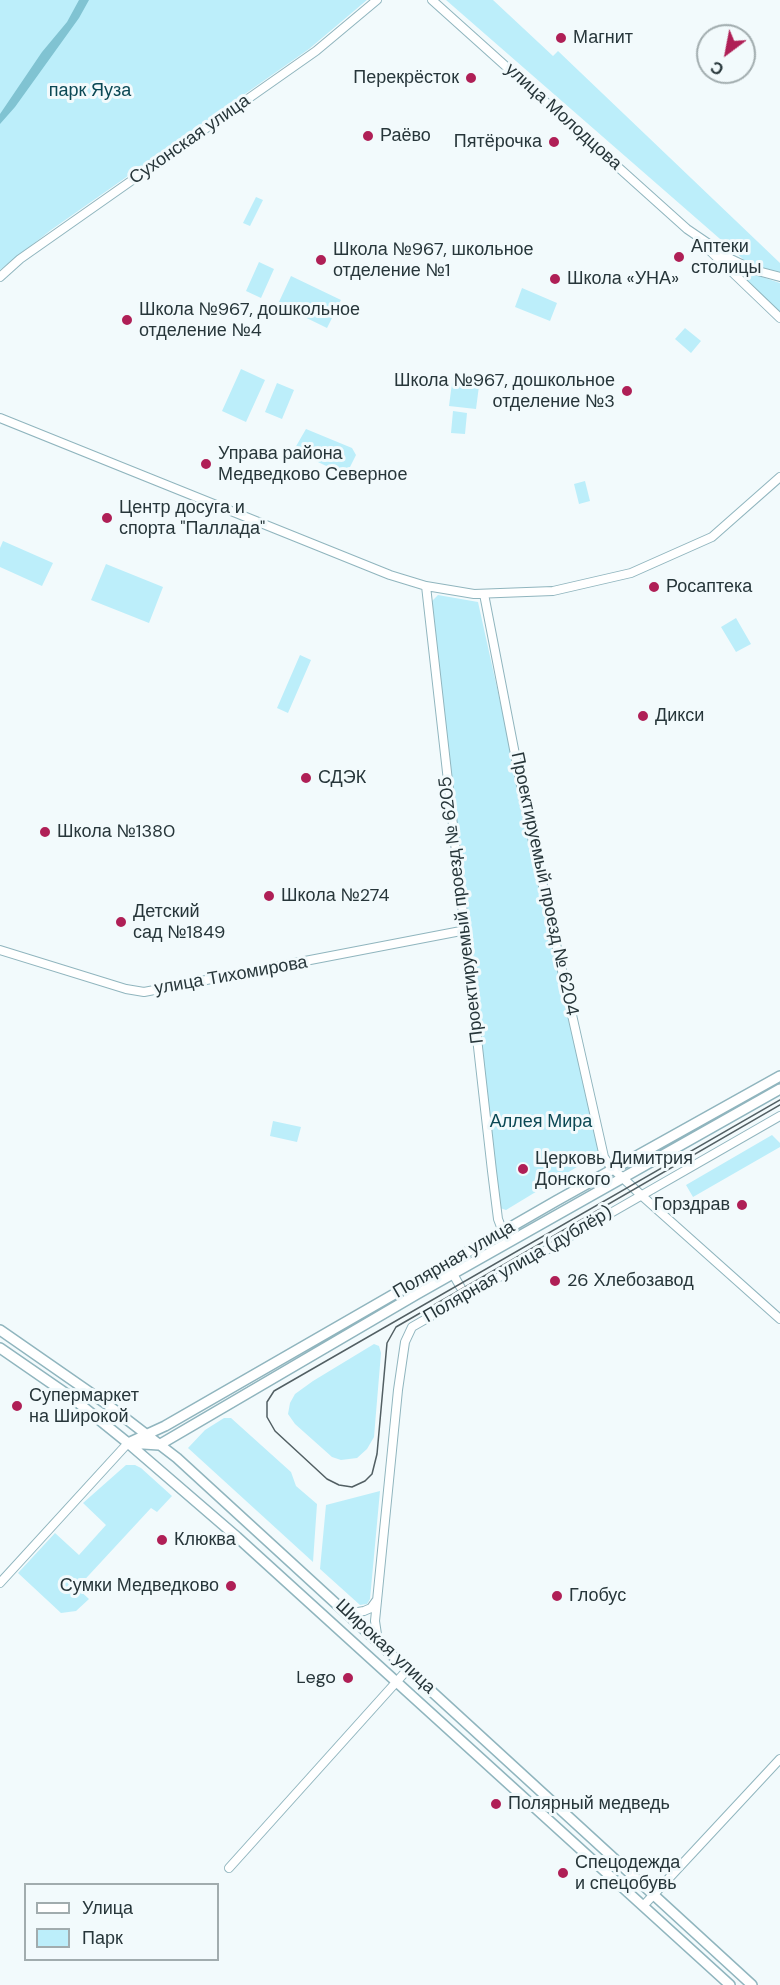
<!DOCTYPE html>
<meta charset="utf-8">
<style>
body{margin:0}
#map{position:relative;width:780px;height:1985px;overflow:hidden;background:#f2fafc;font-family:"DM Sans",sans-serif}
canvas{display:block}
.legend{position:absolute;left:24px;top:1883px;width:195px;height:78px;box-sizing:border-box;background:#f2fafc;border:2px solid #a1acae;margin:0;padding:8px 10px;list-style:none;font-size:18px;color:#27363a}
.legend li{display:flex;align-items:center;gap:12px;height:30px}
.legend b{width:30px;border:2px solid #a1acae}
.north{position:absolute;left:696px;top:24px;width:60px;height:60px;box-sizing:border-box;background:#f2fafc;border:2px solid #a1acae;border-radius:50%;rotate:212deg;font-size:16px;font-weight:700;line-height:24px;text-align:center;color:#27363a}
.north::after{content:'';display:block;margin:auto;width:21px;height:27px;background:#af1f56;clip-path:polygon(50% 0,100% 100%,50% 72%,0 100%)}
</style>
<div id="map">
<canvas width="780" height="1985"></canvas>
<ul class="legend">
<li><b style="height:8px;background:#fff"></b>Улица</li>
<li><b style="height:16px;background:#bceefa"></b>Парк</li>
</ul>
<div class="north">С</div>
</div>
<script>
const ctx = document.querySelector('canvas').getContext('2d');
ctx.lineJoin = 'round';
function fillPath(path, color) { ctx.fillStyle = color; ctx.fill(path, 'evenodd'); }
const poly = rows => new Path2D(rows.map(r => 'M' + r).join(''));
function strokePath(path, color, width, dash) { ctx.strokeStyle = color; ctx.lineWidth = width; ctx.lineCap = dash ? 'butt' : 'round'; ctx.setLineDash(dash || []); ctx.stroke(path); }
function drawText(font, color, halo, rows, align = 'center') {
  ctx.font = font + ' "DM Sans",sans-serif'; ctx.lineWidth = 6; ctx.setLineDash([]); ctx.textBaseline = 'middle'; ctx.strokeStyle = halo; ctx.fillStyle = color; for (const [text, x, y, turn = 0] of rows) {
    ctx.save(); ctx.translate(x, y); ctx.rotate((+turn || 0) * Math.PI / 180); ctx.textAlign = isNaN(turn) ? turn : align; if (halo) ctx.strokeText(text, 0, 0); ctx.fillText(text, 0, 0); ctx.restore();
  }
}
fillPath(poly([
 [0,0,367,0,309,49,51,230,0,270],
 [446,0,493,0,553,56,558,51,780,263,780,272,750,265,743,259],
 [256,197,263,200,250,226,243,223],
 [259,262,274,269,261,298,246,291],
 [750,273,780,283,780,314,746,281,744,277],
 [291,276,341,300,327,328,278,304],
 [522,288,557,303,550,321,515,307],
 [685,328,701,341,691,353,675,339],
 [241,369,265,380,246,422,222,411],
 [277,383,294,390,282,419,265,412],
 [452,383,479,386,476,409,449,406],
 [453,411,467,413,465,434,451,433],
 [306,429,352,448,356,455,348,471,341,473,297,452,295,448],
 [585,481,590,501,579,504,574,484],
 [3,541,53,563,42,586,0,567,0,548],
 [106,564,163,587,149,623,91,600],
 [438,595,478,602,600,1153,506,1210,500,1208,499,1202,432,601],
 [736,618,751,644,736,652,721,627],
 [300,655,311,660,288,713,277,708],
 [273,1121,301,1127,297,1142,270,1136],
 [772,1135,780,1143,780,1147,693,1197,686,1185],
 [374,1344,379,1346,381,1353,374,1437,367,1449,357,1458,341,1460,332,1457,295,1424,288,1414,290,1403,295,1394,313,1381],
 [224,1418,231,1418,291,1472,296,1486,317,1504,313,1562,188,1448,205,1430],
 [126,1465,135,1465,141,1468,172,1496,157,1512,151,1508,77,1588,89,1599,76,1611,61,1613,18,1573,55,1533,79,1555,106,1525,83,1503],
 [380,1491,370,1599,367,1604,360,1605,320,1569,326,1505]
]), '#bceefa');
fillPath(poly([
 [79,0,89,0,79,18,15,107,0,124,0,114,42,52,67,22]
]), '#80c3d2');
const minor = poly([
 [432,0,687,229,731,259,754,270,780,277],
 [707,248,780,318],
 [0,277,20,259,316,51,377,0],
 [0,418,390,575,426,586,474,594,553,591,631,573,712,537,780,477],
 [426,586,492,1171,498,1219,503,1232],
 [484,594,525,806,604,1157,610,1166,641,1195,780,1319],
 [0,950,126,989,144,992,466,930],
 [453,1274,465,1295],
 [0,1583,128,1443],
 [346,1609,352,1613,364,1611,371,1608,376,1601],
 [378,1641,375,1621,398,1390,405,1342,412,1327,780,1116],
 [229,1868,408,1669],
 [644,1905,780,1759]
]);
const major = poly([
 [0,1330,108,1405,177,1458,752,1985],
 [0,1348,71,1397,128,1443,237,1537,730,1985],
 [128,1443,165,1426,556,1201,780,1076],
 [128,1443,159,1445,417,1294,780,1089]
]);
strokePath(minor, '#90b5be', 10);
strokePath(major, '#90b5be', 12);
strokePath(minor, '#fff', 8);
strokePath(major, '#fff', 9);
strokePath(poly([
 [780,1100,274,1391,267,1402,267,1417,275,1431,327,1479,339,1485,352,1487,365,1481,372,1474,377,1454,387,1343,396,1327,780,1105]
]), '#525f63', 1.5);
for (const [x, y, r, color] of [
 [561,38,6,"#af1f56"],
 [471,78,6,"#af1f56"],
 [368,136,6,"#af1f56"],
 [554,142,6,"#af1f56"],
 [679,257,6,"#af1f56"],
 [321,260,6,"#af1f56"],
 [555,279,6,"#af1f56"],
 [127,320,6,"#af1f56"],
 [627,391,6,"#af1f56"],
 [206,464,6,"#af1f56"],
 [107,518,6,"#af1f56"],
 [654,587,6,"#af1f56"],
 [643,716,6,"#af1f56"],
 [306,778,6,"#af1f56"],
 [45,832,6,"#af1f56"],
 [269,896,6,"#af1f56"],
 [121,922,6,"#af1f56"],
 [523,1169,6,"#af1f56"],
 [742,1205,6,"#af1f56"],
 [555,1281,6,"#af1f56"],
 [17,1406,6,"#af1f56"],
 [162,1540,6,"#af1f56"],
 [231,1586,6,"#af1f56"],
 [557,1596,6,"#af1f56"],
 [348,1678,6,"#af1f56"],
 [496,1804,6,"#af1f56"],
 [563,1873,6,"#af1f56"]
]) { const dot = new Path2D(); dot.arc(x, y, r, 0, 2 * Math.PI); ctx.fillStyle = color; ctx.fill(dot); strokePath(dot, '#f2fafc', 2); }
drawText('18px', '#27363a', '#f2fafc', [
 ["Магнит",573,38],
 ["Перекрёсток",459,78,"right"],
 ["Раёво",380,136],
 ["Пятёрочка",542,142,"right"],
 ["Аптеки",691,247],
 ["столицы",691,268],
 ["Школа №967, школьное",333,250],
 ["отделение №1",333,271],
 ["Школа «УНА»",567,279],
 ["Школа №967, дошкольное",139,310],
 ["отделение №4",139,331],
 ["Школа №967, дошкольное",615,381,"right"],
 ["отделение №3",615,402,"right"],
 ["Управа района",218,454],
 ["Медведково Северное",218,475],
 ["Центр досуга и",119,508],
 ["спорта \"Паллада\"",119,529],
 ["Росаптека",666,587],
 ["Дикси",655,716],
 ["СДЭК",318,778],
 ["Школа №1380",57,832],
 ["Школа №274",281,896],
 ["Детский",133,912],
 ["сад №1849",133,933],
 ["Церковь Димитрия",535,1159],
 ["Донского",535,1180],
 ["Горздрав",730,1205,"right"],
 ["26 Хлебозавод",567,1281],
 ["Супермаркет",29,1396],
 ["на Широкой",29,1417],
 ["Клюква",174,1540],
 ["Сумки Медведково",219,1586,"right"],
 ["Глобус",569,1596],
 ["Lego",336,1678,"right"],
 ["Полярный медведь",508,1804],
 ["Спецодежда",575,1863],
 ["и спецобувь",575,1884]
], 'left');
drawText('18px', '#0b4854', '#f2fafc', [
 ["парк Яуза",90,91],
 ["Аллея Мира",541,1122]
]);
drawText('18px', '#27363a', '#f2fafc', [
 ["улица Молодцова",563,117,42],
 ["Сухонская улица",190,140,-35],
 ["Проектируемый проезд № 6204",544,884,78],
 ["Проектируемый проезд № 6205",462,910,-97],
 ["улица Тихомирова",231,976,-10],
 ["Полярная улица",454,1260,-30],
 ["Полярная улица (дублёр)",518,1265,-30],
 ["Широкая улица",385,1647,43]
]);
</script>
